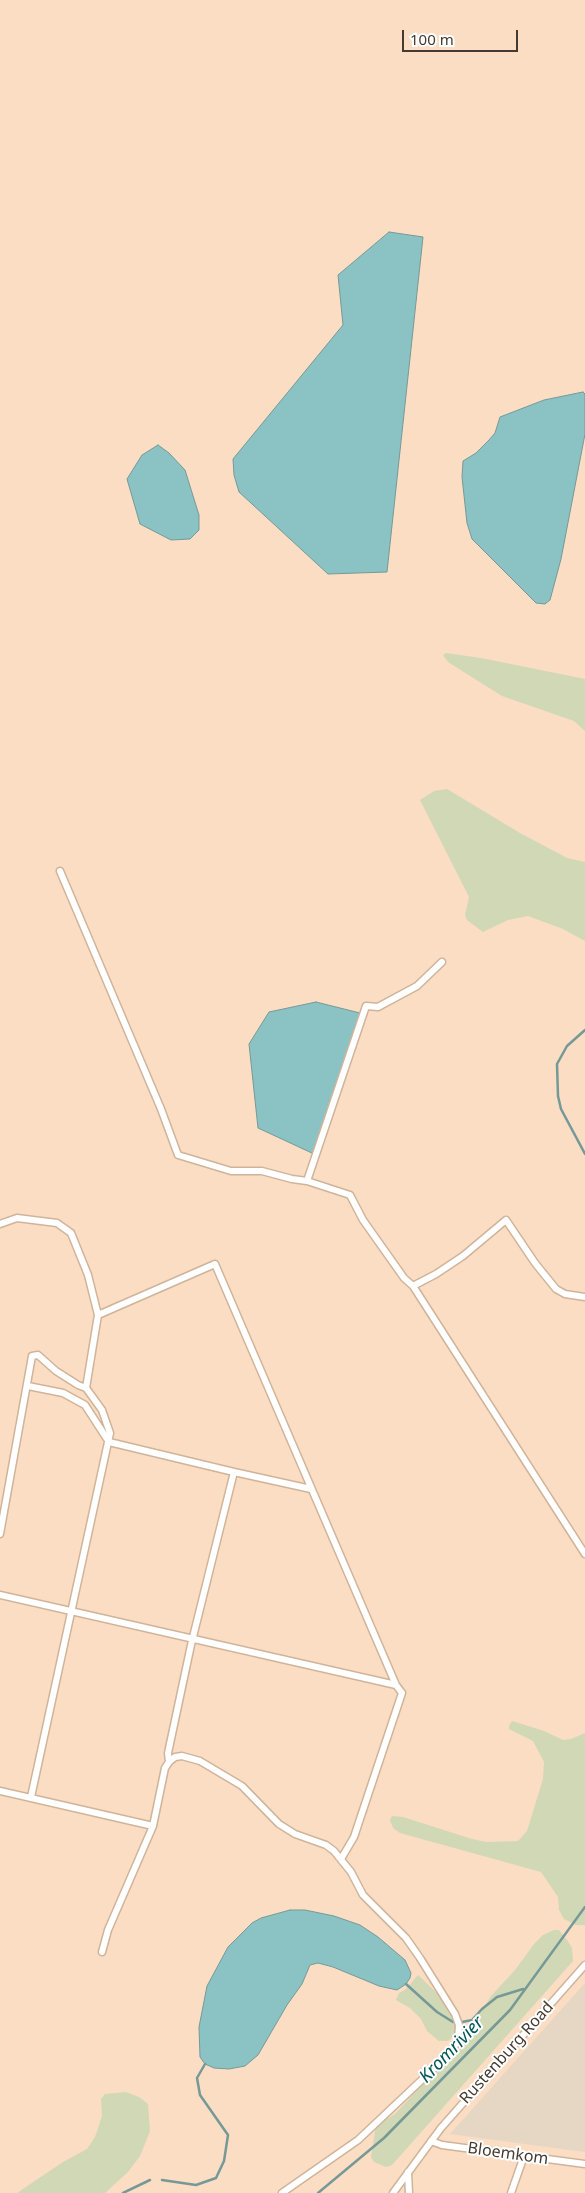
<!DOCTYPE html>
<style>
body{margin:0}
#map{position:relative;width:585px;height:2193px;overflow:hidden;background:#faddc2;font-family:"Noto Sans",sans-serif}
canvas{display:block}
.scale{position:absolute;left:402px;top:30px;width:116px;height:22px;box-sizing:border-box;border:2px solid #453a2f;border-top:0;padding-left:6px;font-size:15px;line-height:18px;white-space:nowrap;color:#453a2f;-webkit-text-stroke:4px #fff;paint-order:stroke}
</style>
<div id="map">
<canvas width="585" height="2193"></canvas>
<div class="scale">100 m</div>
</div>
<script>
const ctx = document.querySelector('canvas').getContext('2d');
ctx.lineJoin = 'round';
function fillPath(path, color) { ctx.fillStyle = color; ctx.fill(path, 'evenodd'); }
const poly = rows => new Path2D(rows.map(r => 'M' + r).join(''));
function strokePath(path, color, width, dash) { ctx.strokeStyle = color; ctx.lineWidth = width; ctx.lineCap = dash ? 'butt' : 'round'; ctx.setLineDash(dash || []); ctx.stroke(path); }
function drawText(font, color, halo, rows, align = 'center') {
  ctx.font = font + ' "Noto Sans",sans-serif'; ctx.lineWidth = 4; ctx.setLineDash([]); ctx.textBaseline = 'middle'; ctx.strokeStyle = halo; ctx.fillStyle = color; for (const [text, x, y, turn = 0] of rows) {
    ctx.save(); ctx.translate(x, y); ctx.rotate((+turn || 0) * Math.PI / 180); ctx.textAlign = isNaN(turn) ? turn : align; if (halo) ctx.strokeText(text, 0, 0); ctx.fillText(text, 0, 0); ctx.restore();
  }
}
fillPath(poly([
 [585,1983,585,2152,450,2134]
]), '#e6d6c4');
fillPath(poly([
 [446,653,481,658,585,679,585,731,574,721,502,696,448,662,443,655],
 [447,789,520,833,567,858,585,862,585,941,563,929,528,916,508,920,483,932,467,920,465,915,469,897,420,800,434,791],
 [512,1721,544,1731,563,1740,571,1739,585,1733,585,1925,576,1925,564,1919,559,1910,558,1897,541,1872,400,1833,393,1828,390,1820,392,1816,403,1817,472,1839,487,1842,518,1841,527,1831,543,1779,544,1762,533,1741,509,1729,509,1726],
 [554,1930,559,1930,567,1940,572,1948,573,1961,392,2165,386,2167,374,2162,371,2157,376,2125,395,2114,421,2086,452,2059,464,2045,476,2020,491,1996,515,1970,534,1944,543,1935],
 [418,1975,440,1996,451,2014,456,2027,455,2035,448,2041,439,2041,427,2031,421,2019,410,2008,396,2000,399,1993,405,1990],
 [126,2092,139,2097,148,2104,150,2131,140,2156,128,2172,105,2193,17,2193,63,2162,87,2149,95,2137,102,2116,101,2099,105,2094]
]), '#d1d8b6');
const water = poly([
 [389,232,423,237,387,572,328,574,239,492,234,475,233,459,343,325,338,275,389,232],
 [583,392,585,394,585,434,561,559,550,600,545,604,536,603,472,539,467,523,462,477,463,461,476,453,489,440,495,433,500,417,544,400,583,392],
 [158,445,169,453,185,470,199,515,199,530,190,539,171,540,140,524,127,479,142,455,158,445],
 [316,1002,360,1013,314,1154,258,1128,249,1044,269,1012,316,1002],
 [290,1910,305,1910,334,1916,360,1925,378,1937,405,1960,411,1973,410,1978,406,1984,397,1990,379,1986,333,1967,318,1963,310,1965,302,1984,287,2005,258,2055,245,2066,229,2069,214,2068,205,2064,200,2057,199,2027,207,1986,228,1947,252,1923,261,1918,290,1910]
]);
fillPath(water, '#8bc2c3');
strokePath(water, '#769997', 1);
strokePath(poly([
 [585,1030,567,1046,557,1064,558,1096,561,1109,585,1154],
 [406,1984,437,2012,453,2022],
 [462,2022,472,2020,482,2009,497,1997,523,1989],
 [162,2180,196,2185,216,2178,224,2161,228,2135,200,2095,197,2078,205,2064],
 [123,2193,150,2180],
 [318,2193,384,2138,510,2010,585,1907]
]), '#769997', 2.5);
const street = poly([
 [60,871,161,1109,178,1155,231,1171,262,1171,292,1179,307,1181,366,1006,378,1007,417,986,442,962],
 [307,1181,350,1195,363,1220,404,1278,413,1286,436,1274,463,1256,506,1220,535,1263,556,1289,565,1294,585,1297],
 [0,1224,17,1218,57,1223,71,1233,88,1275,98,1315,215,1264,396,1685,402,1693,354,1837,341,1859],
 [413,1286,585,1554],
 [28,1386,63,1393,85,1405,109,1442,234,1472,191,1645,168,1753,169,1762],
 [86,1388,98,1315],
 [234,1472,311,1489],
 [0,1534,32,1356,38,1355,56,1371,78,1385,86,1388,102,1410,110,1433,31,1797],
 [0,1595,396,1685],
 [0,1791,153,1826,165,1768,169,1762,175,1757,182,1756,200,1761,242,1786,279,1824,295,1834,326,1845,334,1851,351,1872,363,1895,406,1938,420,1958,455,2014,459,2025,458,2041,446,2057,358,2140,282,2193],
 [102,1952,108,1930,153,1826],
 [431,2141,442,2145,585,2164],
 [408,2172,409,2193],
 [393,2193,441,2128,585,1965],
 [511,2193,524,2156]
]);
strokePath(street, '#d0b49a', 9);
strokePath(street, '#fff', 6);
drawText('16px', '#453a2f', '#fff', [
 ["Rustenburg Road",507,2053,-48],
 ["Bloemkom",508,2154,8]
]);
drawText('italic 18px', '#005557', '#fff', [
 ["Kromrivier",452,2050,-46]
]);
</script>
